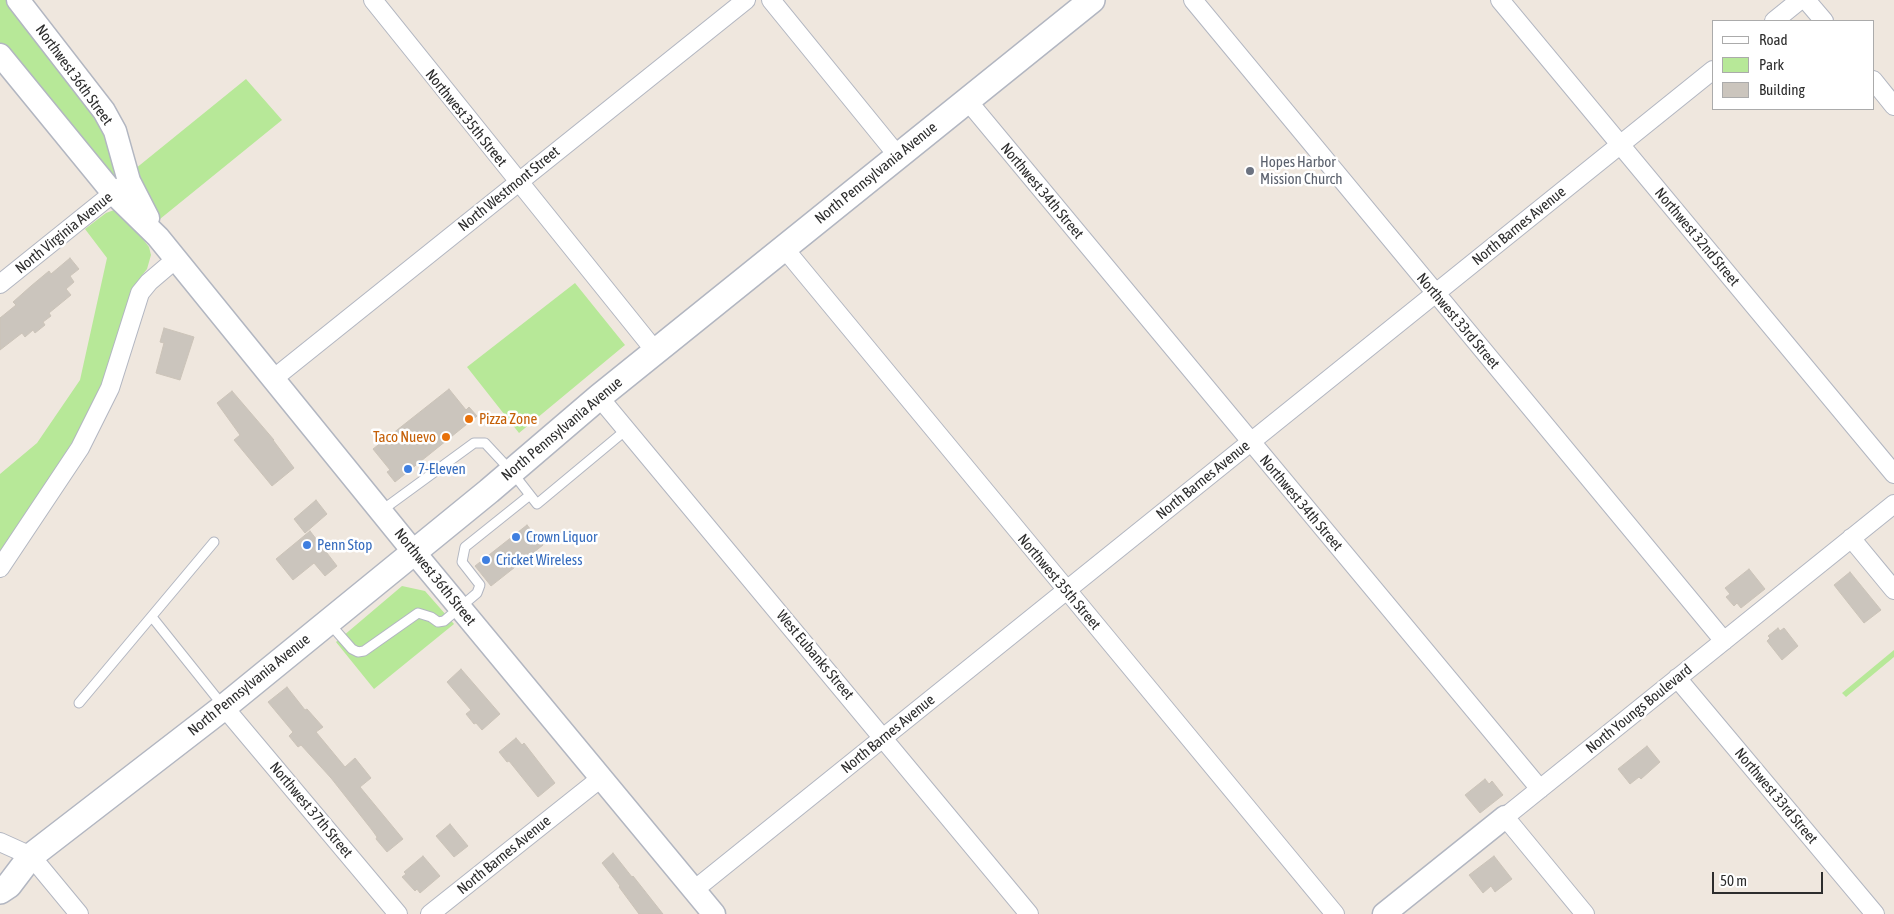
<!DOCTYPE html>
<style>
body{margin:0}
#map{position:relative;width:1894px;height:914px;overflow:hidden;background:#efe7de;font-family:"Asap Condensed",sans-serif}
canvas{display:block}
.legend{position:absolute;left:1712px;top:20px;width:162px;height:90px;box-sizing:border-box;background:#fff;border:1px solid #ababab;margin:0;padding:6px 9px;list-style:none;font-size:15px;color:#2d2d2d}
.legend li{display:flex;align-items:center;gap:10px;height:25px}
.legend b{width:25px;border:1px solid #ababab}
.scale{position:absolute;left:1712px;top:872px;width:111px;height:22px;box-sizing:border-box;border:2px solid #2d2d2d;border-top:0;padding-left:6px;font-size:15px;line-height:18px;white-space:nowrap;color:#2d2d2d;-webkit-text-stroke:4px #fff;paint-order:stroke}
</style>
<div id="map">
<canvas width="1894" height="914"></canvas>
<ul class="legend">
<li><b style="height:6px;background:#fff"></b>Road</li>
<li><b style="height:14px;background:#b7e898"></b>Park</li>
<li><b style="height:14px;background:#cbc5bd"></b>Building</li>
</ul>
<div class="scale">50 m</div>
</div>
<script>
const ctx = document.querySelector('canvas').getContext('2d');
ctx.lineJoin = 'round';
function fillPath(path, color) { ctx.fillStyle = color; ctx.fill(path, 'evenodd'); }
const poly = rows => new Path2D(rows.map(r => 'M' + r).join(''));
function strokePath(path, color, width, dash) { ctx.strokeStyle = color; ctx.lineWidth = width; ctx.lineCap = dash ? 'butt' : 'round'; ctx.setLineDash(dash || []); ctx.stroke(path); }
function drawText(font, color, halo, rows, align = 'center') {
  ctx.font = font + ' "Asap Condensed",sans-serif'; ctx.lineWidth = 5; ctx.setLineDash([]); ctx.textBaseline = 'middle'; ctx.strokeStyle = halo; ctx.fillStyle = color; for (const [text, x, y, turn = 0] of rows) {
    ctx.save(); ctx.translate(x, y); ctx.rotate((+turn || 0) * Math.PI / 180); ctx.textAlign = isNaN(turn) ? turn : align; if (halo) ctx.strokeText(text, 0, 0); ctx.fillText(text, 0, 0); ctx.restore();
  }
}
fillPath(poly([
 [0,0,8,0,104,129,117,176,114,179,57,115,0,44],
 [246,79,282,120,160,219,147,204,135,169],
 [114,210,125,216,149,247,151,255,147,269,137,282,127,309,98,398,70,446,0,553,0,474,37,443,80,380,107,258,85,229,106,213],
 [575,283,625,345,519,433,467,367],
 [402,586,425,591,454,624,374,689,336,642],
 [1894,650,1894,657,1846,697,1842,693]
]), '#b7e898');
const building = poly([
 [70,258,79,269,70,276,74,282,66,289,71,295,49,313,51,316,43,322,45,325,35,333,33,330,25,337,22,333,0,350,0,318,16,305,13,302,31,286,49,271,51,274,70,258],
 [164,328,194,337,180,380,156,373,164,343,160,342,164,328],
 [449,389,466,410,469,407,477,416,395,482,387,472,390,470,373,449,449,389],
 [232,391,274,440,273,440,294,468,272,486,234,440,240,435,217,403,232,391],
 [316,500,327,514,305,533,294,519,316,500],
 [527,525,543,545,491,586,475,566,527,525],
 [310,531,337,566,325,576,314,563,293,580,276,559,310,531],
 [1749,569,1765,589,1741,608,1737,603,1734,606,1726,597,1730,594,1725,588,1749,569],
 [1850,572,1881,610,1864,623,1834,585,1850,572],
 [1778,628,1780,631,1784,628,1798,646,1782,660,1767,641,1770,638,1768,636,1778,628],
 [461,669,500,714,482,730,476,723,474,724,466,714,471,710,447,682,461,669],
 [287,687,305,710,307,709,323,727,316,732,345,767,355,758,371,778,360,787,403,839,387,852,376,839,377,837,372,830,331,778,301,745,298,747,289,736,293,732,268,702,287,687],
 [516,738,522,745,524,743,555,783,538,797,509,761,507,762,499,752,516,738],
 [1647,746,1660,762,1641,779,1639,777,1630,784,1618,769,1647,746],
 [1485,779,1489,784,1492,781,1503,795,1480,813,1465,795,1485,779],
 [450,824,468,846,454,857,436,836,450,824],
 [613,853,632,877,633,876,663,914,639,914,619,887,620,886,602,863,613,853],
 [423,856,440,876,420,893,417,889,415,891,402,877,406,874,404,872,423,856],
 [1494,856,1512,879,1495,892,1491,886,1483,893,1469,875,1494,856]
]);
fillPath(building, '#cbc5bd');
strokePath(building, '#cbc3b8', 1);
const service = poly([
 [381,511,474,443,485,443,512,472,537,504,626,430],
 [152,617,224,707],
 [330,624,352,649,358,652,364,651,418,613,431,617,438,622,444,621,477,593,480,585,462,562,465,547,530,495],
 [79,703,214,542]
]);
const minor = poly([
 [373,0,656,352],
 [771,0,898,156],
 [1193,0,1724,641],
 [1500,0,1894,474],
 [1806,0,1824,21],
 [1774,21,1800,0],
 [1873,80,1894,106],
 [967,100,1540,789],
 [784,248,1335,914],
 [0,284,122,186],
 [273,379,746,0],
 [599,397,1029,914],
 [1851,538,1894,590],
 [0,568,80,448,110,388,140,293,149,282,176,259],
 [1677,678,1875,914],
 [224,707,398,914],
 [0,842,31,856,79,914],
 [694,890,1713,70],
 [430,914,601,778],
 [1585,914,1505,817,1894,504]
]);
const tertiary = poly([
 [18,0,104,111,115,131,129,181,148,218],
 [0,55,113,193,158,237,413,551,714,914],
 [1384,914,1505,817]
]);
const secondary = poly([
 [0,891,9,885,31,856,224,707,489,491,599,397,1092,0]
]);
strokePath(service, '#b2b6c1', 11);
strokePath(minor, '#b2b6c1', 20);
strokePath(tertiary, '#b2b6c1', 25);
strokePath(secondary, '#b2b6c1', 28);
strokePath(service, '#fff', 9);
strokePath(minor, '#fff', 18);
strokePath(tertiary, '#fff', 22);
strokePath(secondary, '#fff', 25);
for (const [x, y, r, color] of [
 [1250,171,5,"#6b7280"],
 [469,419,5,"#e8710a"],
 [446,437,5,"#e8710a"],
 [408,469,5,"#3f7fe0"],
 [516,537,5,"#3f7fe0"],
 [307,545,5,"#3f7fe0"],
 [486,560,5,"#3f7fe0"]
]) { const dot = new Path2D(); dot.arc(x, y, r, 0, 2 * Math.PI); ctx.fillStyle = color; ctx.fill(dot); strokePath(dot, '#fff', 2); }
drawText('15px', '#2d2d2d', '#fff', [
 ["Northwest 36th Street",74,75,54],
 ["Northwest 35th Street",466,118,51],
 ["North Pennsylvania Avenue",876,173,-39],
 ["North Westmont Street",509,189,-39],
 ["Northwest 34th Street",1042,191,50],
 ["North Barnes Avenue",1519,226,-39],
 ["North Virginia Avenue",64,233,-39],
 ["Northwest 32nd Street",1697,237,50],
 ["Northwest 33rd Street",1458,321,50],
 ["North Pennsylvania Avenue",562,429,-40],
 ["North Barnes Avenue",1203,480,-39],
 ["Northwest 34th Street",1301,503,50],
 ["Northwest 36th Street",435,577,51],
 ["Northwest 35th Street",1059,582,50],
 ["West Eubanks Street",815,655,50],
 ["North Pennsylvania Avenue",249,685,-39],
 ["North Youngs Boulevard",1639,709,-39],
 ["North Barnes Avenue",888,734,-39],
 ["Northwest 33rd Street",1776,796,50],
 ["Northwest 37th Street",311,810,50],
 ["North Barnes Avenue",504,855,-39]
]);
drawText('15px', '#5b616d', '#fff', [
 ["Hopes Harbor",1260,162],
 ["Mission Church",1260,179]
], 'left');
drawText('15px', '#c56008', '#fff', [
 ["Pizza Zone",479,419],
 ["Taco Nuevo",436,437,"right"]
], 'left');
drawText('15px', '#366cbe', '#fff', [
 ["7-Eleven",418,469],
 ["Crown Liquor",526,537],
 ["Penn Stop",317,545],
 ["Cricket Wireless",496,560]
], 'left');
</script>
